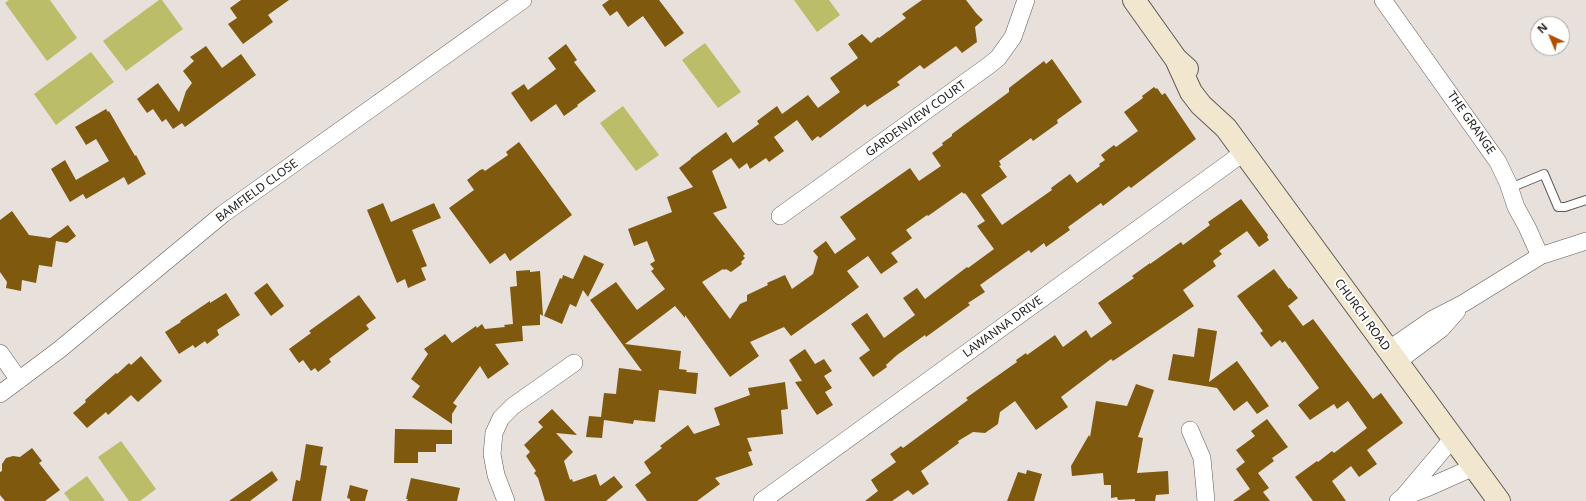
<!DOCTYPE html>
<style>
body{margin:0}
#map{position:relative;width:1586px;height:501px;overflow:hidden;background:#e8e0db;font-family:"Noto Sans",sans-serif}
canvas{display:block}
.north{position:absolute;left:1530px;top:16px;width:40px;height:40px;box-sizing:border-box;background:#fff;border:1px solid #a7a6a5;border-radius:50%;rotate:316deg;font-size:11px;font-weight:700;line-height:16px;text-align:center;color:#24211f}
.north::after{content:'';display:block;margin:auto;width:14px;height:18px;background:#af5000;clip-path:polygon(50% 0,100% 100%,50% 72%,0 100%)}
</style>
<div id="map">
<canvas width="1586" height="501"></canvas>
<div class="north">N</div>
</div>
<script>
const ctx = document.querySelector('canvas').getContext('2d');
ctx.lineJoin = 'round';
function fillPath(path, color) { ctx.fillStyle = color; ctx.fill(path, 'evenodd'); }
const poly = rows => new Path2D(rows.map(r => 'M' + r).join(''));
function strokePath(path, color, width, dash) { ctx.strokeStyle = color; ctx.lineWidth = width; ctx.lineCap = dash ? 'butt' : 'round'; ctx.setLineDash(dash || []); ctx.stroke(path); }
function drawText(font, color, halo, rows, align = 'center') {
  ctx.font = font + ' "Noto Sans",sans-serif'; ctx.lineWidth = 4; ctx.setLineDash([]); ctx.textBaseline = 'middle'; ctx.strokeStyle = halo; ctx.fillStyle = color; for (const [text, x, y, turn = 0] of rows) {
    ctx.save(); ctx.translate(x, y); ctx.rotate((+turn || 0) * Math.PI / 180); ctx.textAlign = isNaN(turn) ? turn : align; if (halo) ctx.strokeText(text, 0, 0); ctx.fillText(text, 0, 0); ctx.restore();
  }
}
fillPath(poly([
 [9,0,50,0,77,38,47,61,5,3],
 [159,0,162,0,183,29,126,71,103,41],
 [794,0,829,0,840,15,817,32],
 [705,43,741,92,718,108,682,60],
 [91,52,114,82,56,125,34,94],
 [623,106,659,155,636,171,600,123],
 [121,441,156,489,140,501,129,501,98,457],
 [87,476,105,501,70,501,64,493]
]), '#bbbd69');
fillPath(poly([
 [241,0,289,0,268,15,273,22,243,44,228,24,237,18,230,8],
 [609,0,659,0,684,33,665,47,643,16,628,27,617,11,610,16,602,5],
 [922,0,966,0,976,13,983,20,975,27,977,42,962,53,956,46,924,69,920,65,897,82,900,85,867,107,865,104,820,138,818,136,812,141,797,120,774,137,784,151,769,162,766,158,750,169,747,163,739,169,731,158,712,171,727,208,713,213,745,254,743,256,745,258,741,262,742,264,731,272,726,269,724,270,723,269,702,282,730,319,740,304,747,301,747,295,768,285,767,283,785,275,792,289,813,274,818,257,813,251,826,241,835,254,856,239,840,217,910,168,919,181,941,166,932,153,943,145,942,143,952,136,952,134,1009,92,1009,88,1044,61,1046,64,1052,59,1082,102,1057,120,1058,123,1033,141,1031,138,999,161,1001,165,999,166,1007,177,981,195,1002,225,1052,190,1051,188,1070,174,1077,183,1100,166,1099,164,1105,160,1101,155,1114,145,1116,147,1138,131,1124,112,1143,98,1142,96,1154,87,1156,89,1157,88,1162,95,1165,93,1196,139,1131,188,1129,186,1103,206,1101,203,1068,227,1070,230,1046,247,1044,243,1031,253,1029,250,980,285,985,292,968,303,970,305,926,337,925,335,897,355,886,365,887,367,873,377,859,358,870,350,851,324,867,313,884,338,915,315,903,298,917,288,925,299,967,267,968,268,994,249,977,226,985,221,965,193,964,194,962,192,928,216,927,215,906,230,912,238,891,253,898,262,881,274,868,256,847,271,859,287,832,307,791,336,784,327,750,342,759,356,730,377,685,315,685,318,675,306,625,344,681,351,679,369,687,370,686,372,698,373,696,394,659,390,655,422,634,420,633,424,604,420,602,438,586,437,589,416,601,417,604,393,616,394,619,368,642,371,590,300,616,282,637,310,665,289,651,271,654,269,650,264,655,261,647,241,634,246,628,229,672,212,667,197,693,187,679,168,691,159,691,158,726,132,733,143,759,124,757,121,777,106,782,114,808,95,818,108,840,92,830,78,858,58,848,44,862,34,871,43,878,37,879,38,906,18,902,14],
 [566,44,577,60,574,62,596,91,577,105,578,106,564,116,556,104,531,122,511,93,524,84,528,90,556,69,548,58],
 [206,46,222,68,241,54,256,75,185,127,182,123,173,129,166,119,162,122,153,109,147,113,137,99,158,83,179,112,186,91,192,83,183,71,194,61,190,57],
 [106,109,108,112,109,111,135,156,136,155,146,174,128,185,124,177,86,199,83,194,70,202,51,169,65,160,76,180,109,161,96,139,86,145,75,127],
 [519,142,572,215,510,261,505,253,490,264,449,208,474,190,467,180,480,170,483,169,485,171,508,155,506,152],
 [1241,199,1268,235,1267,237,1269,240,1259,247,1247,231,1219,251,1222,254,1213,261,1216,266,1183,290,1194,306,1113,361,1111,359,1061,397,1068,407,1036,430,1015,401,1000,412,998,424,985,433,973,432,958,441,959,443,921,471,929,484,913,495,908,490,892,501,865,501,878,491,871,480,896,462,890,454,901,446,903,448,968,400,966,398,1017,362,1016,360,1026,353,1027,355,1055,335,1063,347,1086,330,1091,338,1112,323,1098,303,1134,278,1132,276,1150,263,1150,264,1181,242,1183,245,1210,225,1208,222],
 [383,203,391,222,434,203,441,218,412,230,427,266,421,268,426,280,408,288,405,279,397,283,367,210],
 [12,211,29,235,50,238,68,225,76,236,67,243,56,241,52,267,39,265,36,283,22,280,21,291,6,288,7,282,0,272,0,220],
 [584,255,604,264,588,297,583,290,576,307,570,304,562,324,544,316,560,278,562,279,563,275,573,279],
 [1274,269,1289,289,1290,288,1298,298,1288,306,1303,326,1313,319,1373,399,1381,393,1403,423,1367,450,1377,464,1359,477,1351,466,1332,481,1346,501,1313,501,1295,477,1317,461,1318,462,1332,451,1334,453,1367,428,1348,401,1337,409,1334,404,1310,420,1298,405,1319,388,1285,341,1282,343,1280,340,1271,347,1260,333,1263,331,1237,296],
 [530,270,530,272,540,271,543,316,540,314,540,325,522,326,523,341,495,344,509,364,488,379,480,366,453,403,457,406,452,414,452,424,412,397,420,386,411,379,428,354,424,349,445,334,452,343,476,326,477,328,482,324,485,329,505,327,504,325,513,324,510,287,517,286,516,271],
 [267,283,284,306,271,316,254,293],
 [226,293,240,315,217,330,219,335,207,344,205,341,195,348,193,345,179,354,165,332,181,322,180,321,210,301,210,303],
 [359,295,376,318,366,325,369,329,329,359,331,362,318,372,315,368,311,371,303,360,299,363,289,349,311,333,309,331],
 [1198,328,1217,331,1209,382,1237,361,1269,406,1257,414,1247,401,1234,411,1217,388,1168,380,1173,354,1194,357],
 [805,349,815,364,824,359,832,371,824,376,832,388,825,392,833,405,817,415,795,382,802,381,789,360],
 [141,356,162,381,138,402,131,395,108,415,106,412,87,428,73,413,86,402,85,400,116,373,117,374,129,363,131,365],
 [785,382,788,409,781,410,783,434,747,438,752,451,748,452,753,465,715,478,720,484,697,501,647,501,635,485,651,473,644,462,662,448,660,446,688,425,694,434,720,425,714,408,750,395,748,388],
 [1136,384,1154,390,1138,437,1143,438,1137,473,1168,471,1169,494,1156,495,1155,501,1135,501,1135,499,1118,500,1117,497,1111,498,1111,485,1104,485,1103,473,1072,476,1071,466,1089,435,1090,437,1096,401,1127,406],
 [552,409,577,435,556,433,573,452,564,461,570,480,572,479,573,482,596,474,600,486,614,476,623,487,606,501,545,501,538,478,534,473,536,471,526,456,530,452,524,445,543,427,538,422],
 [1267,419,1288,447,1272,458,1274,461,1258,473,1269,488,1263,492,1270,501,1233,501,1250,489,1236,469,1245,462,1236,450,1255,436,1251,431],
 [395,429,452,430,452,444,436,444,436,452,418,452,418,463,394,463],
 [306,444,323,447,320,465,327,466,321,501,292,501,296,480,300,481],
 [32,448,42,461,39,463,60,490,45,501,5,501,0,495,0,472,2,471,2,464,6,458,13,456,20,457],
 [1027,470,1042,474,1034,501,1007,501,1018,472,1026,474],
 [272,471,278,480,250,501,229,501],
 [411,478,460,488,457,501,407,501,408,499,406,499],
 [350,485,368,490,365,501,350,501,350,499,347,498]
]), '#7f590e');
const lane = poly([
 [1510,188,1544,174,1558,207,1565,207,1586,200]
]);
const street = poly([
 [1383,0,1498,162,1508,183,1516,207,1527,227,1540,256],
 [780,216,988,66,998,58,1013,37,1026,0],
 [1388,350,1433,319,1464,303,1540,256,1586,241],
 [0,353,19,380],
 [1397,362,1441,329,1457,311],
 [0,394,59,350,223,214,523,0],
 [1190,430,1202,458,1206,501],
 [1403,497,1429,487,1474,467],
 [506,501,496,475,492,454,494,433,501,418,513,406,574,363],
 [762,501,1243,153],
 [1398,501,1403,497,1453,438]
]);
const secondary = poly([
 [1134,0,1176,59,1187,69],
 [1176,59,1191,92,1201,105,1226,128,1499,501]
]);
strokePath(lane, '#615a56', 10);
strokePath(street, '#615a56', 18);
strokePath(secondary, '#615a56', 24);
strokePath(lane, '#fff', 8);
strokePath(street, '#fff', 17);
strokePath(secondary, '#f1e7ce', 22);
drawText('12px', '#24211f', '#fff', [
 ["GARDENVIEW COURT",916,119,-36],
 ["THE GRANGE",1471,123,55],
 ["BAMFIELD CLOSE",257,191,-36],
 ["CHURCH ROAD",1362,315,54],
 ["LAWANNA DRIVE",1003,327,-36]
]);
</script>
